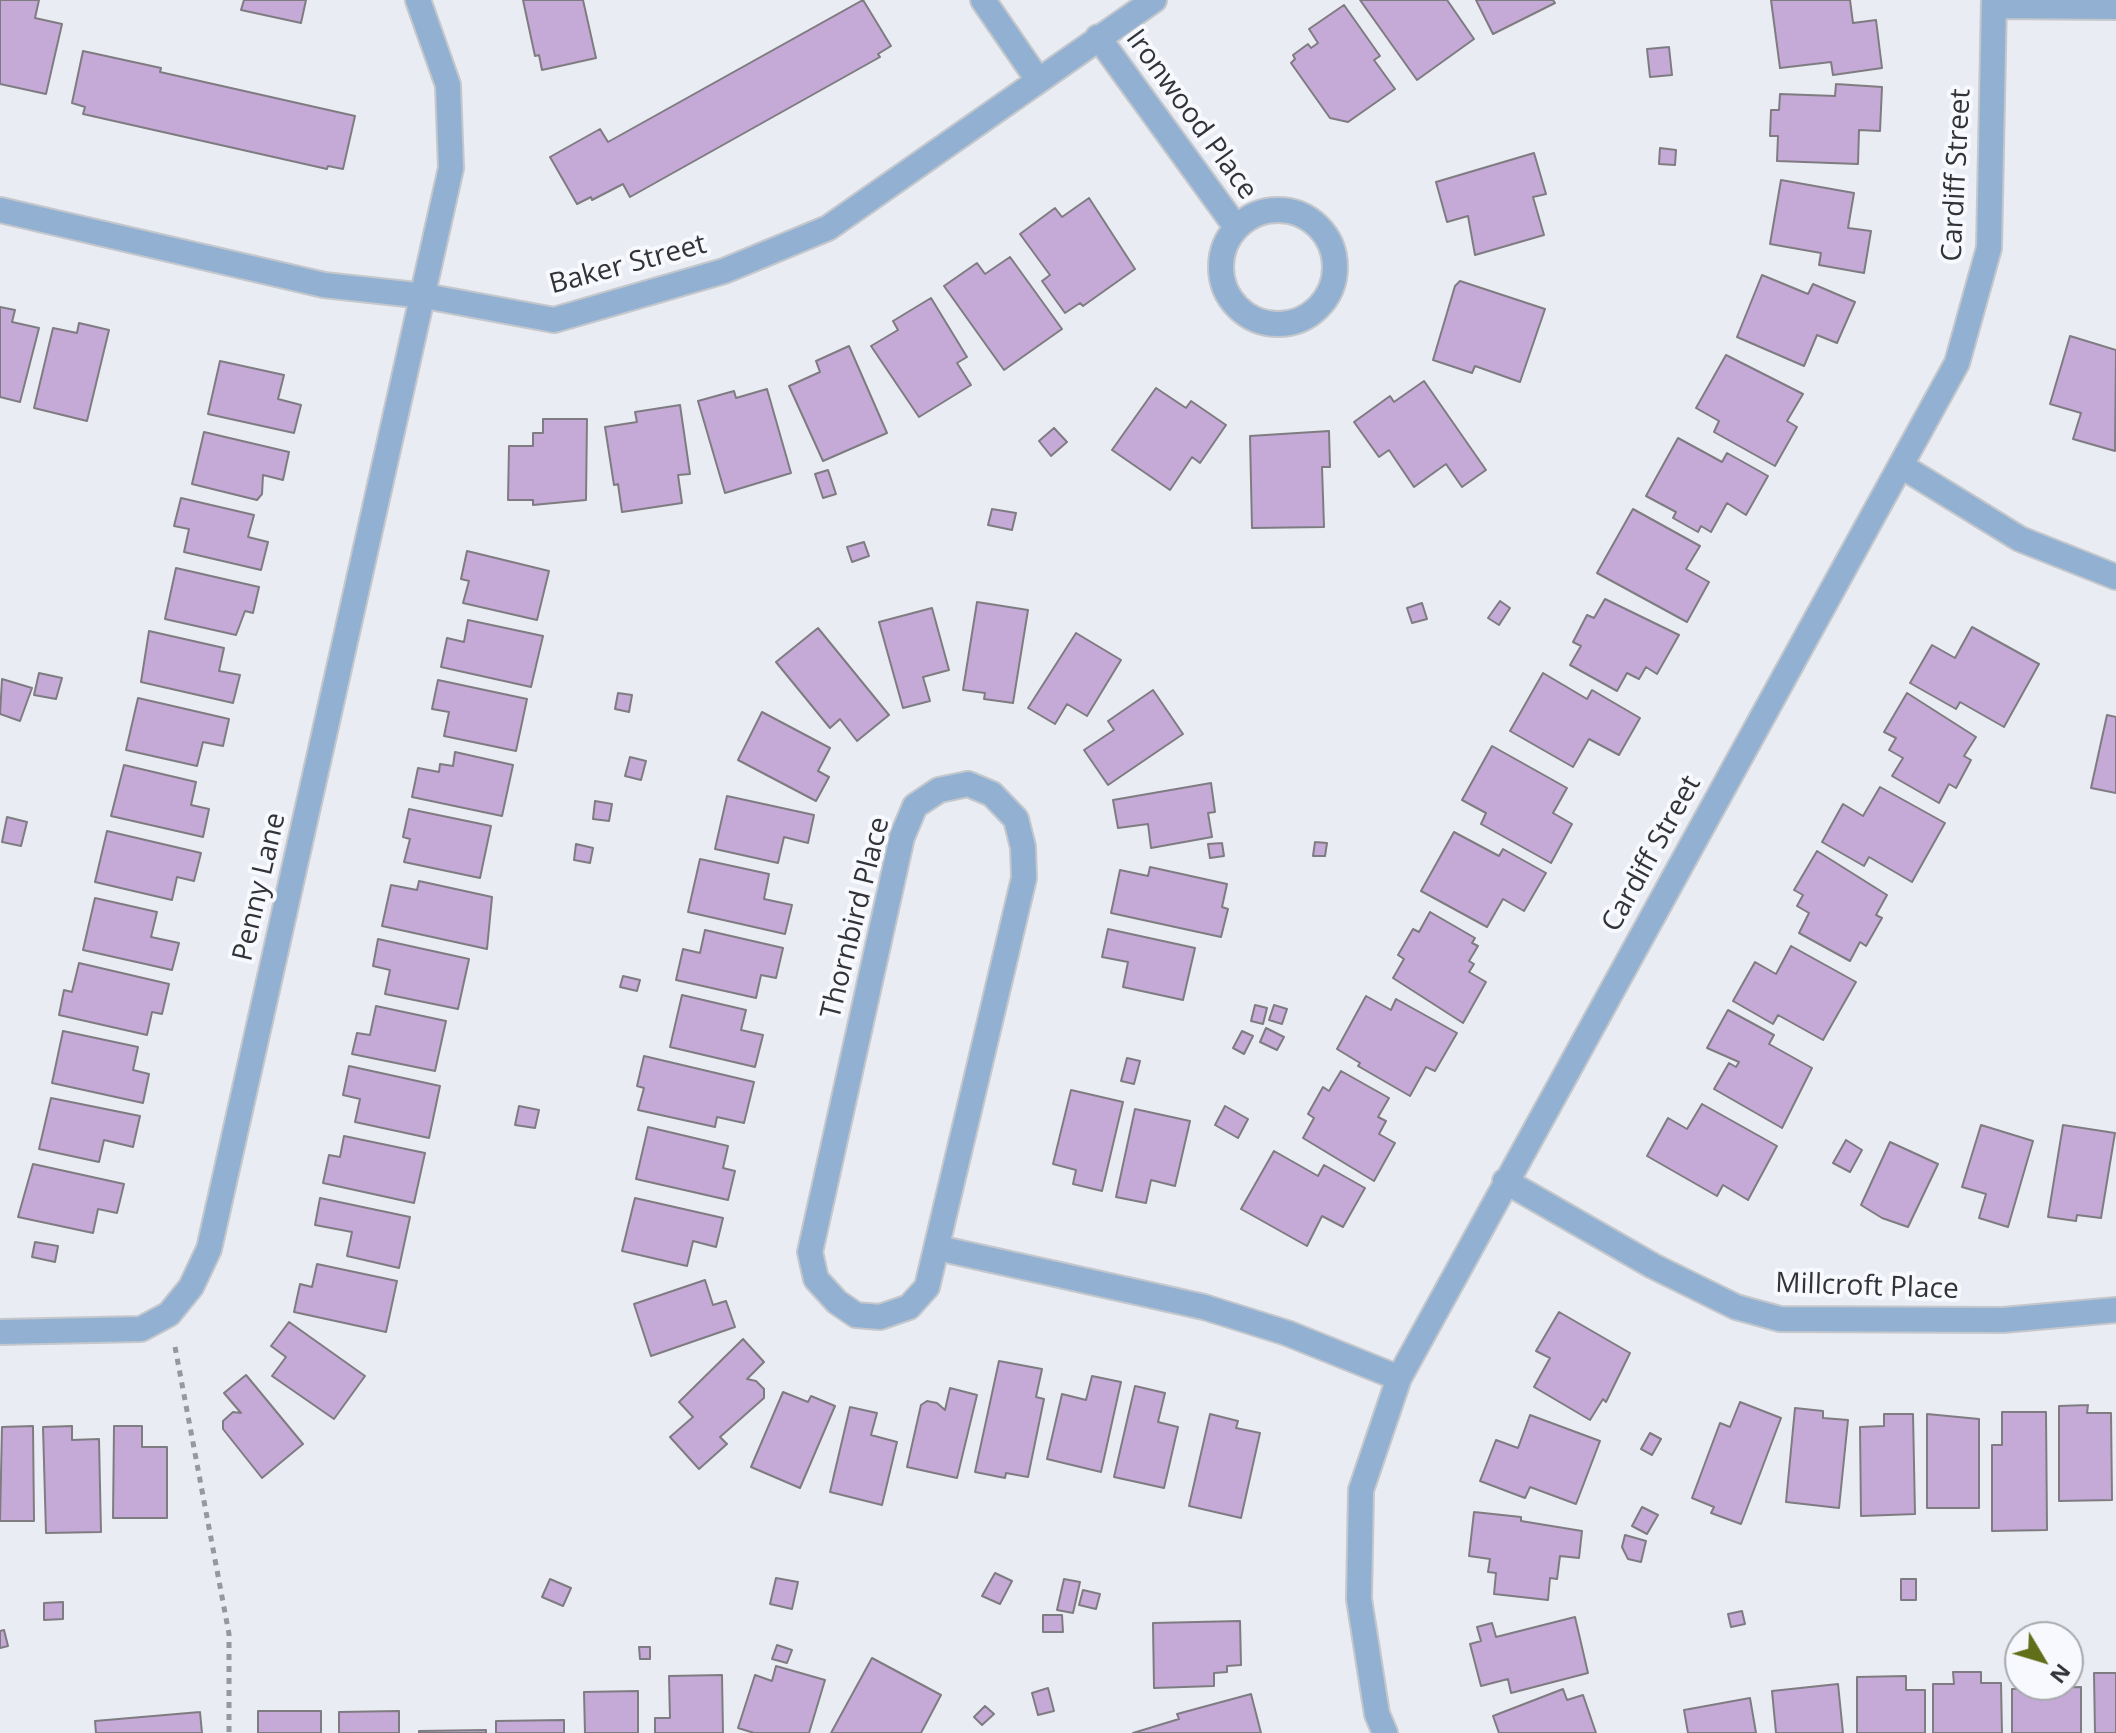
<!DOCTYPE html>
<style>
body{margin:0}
#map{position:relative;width:2116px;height:1733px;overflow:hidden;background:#e9ecf2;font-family:"Open Sans",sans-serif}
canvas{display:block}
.north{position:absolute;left:2004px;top:1621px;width:80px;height:80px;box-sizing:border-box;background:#f7f9fe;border:2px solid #a8aaae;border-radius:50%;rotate:128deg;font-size:22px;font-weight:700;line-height:32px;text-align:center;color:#323336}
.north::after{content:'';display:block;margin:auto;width:28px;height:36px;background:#626f1a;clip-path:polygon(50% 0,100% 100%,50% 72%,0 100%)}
</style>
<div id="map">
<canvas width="2116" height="1733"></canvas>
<div class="north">N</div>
</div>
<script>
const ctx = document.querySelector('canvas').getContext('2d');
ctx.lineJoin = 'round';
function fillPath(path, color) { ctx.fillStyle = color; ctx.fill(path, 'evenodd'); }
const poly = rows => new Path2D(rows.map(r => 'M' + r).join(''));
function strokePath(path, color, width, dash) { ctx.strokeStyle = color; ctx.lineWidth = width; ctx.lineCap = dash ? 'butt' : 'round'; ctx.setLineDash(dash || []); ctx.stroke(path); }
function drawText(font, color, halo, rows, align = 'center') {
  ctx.font = font + ' "Open Sans",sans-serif'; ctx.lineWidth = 8; ctx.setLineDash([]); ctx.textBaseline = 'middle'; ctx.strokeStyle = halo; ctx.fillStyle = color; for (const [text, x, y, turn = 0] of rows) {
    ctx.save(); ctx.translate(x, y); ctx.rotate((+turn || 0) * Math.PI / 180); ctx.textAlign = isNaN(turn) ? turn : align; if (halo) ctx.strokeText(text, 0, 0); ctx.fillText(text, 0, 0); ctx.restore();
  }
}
const building = poly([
 [0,0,39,0,35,18,62,24,46,94,0,84,0,0],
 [244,0,306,0,301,23,241,10,244,0],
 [523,0,583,0,596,58,542,70,539,55,535,56,523,0],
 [863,0,891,46,878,54,880,57,630,197,623,184,592,200,591,197,577,204,550,157,600,129,608,142,863,0],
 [1360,0,1447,0,1474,39,1417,80,1360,0],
 [1476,0,1553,0,1555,3,1493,34,1476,0],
 [1771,0,1850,0,1853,23,1876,20,1882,68,1833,75,1831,62,1780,68,1771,0],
 [1344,5,1380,56,1374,60,1395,89,1348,122,1330,118,1291,63,1295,59,1293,55,1308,44,1311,48,1318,43,1309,29,1344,5],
 [1669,47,1672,75,1650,77,1647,49,1669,47],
 [83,51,161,68,160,72,355,116,343,169,328,166,327,169,83,114,85,107,72,103,83,51],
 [1836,84,1882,87,1880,131,1859,130,1858,164,1777,161,1778,136,1770,136,1771,110,1779,110,1780,94,1835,96,1836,84],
 [1660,148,1676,150,1675,165,1659,164,1660,148],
 [1534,153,1546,194,1533,197,1544,235,1475,255,1468,216,1447,222,1436,182,1534,153],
 [1781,180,1854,193,1848,228,1871,231,1864,273,1819,265,1821,253,1770,244,1781,180],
 [1089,198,1135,269,1083,306,1080,303,1065,313,1042,281,1050,275,1020,234,1055,208,1062,217,1089,198],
 [1010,257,1062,329,1004,370,944,286,977,263,985,274,1010,257],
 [1762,275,1808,294,1813,284,1855,302,1837,343,1817,335,1804,366,1737,337,1762,275],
 [1460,281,1545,309,1520,382,1475,366,1472,373,1433,360,1455,286,1460,281],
 [931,298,967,357,957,363,971,385,919,417,871,346,898,330,893,321,931,298],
 [0,307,15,310,12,322,39,328,20,402,0,397,0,307],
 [79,323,109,330,87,421,34,408,53,328,77,333,79,323],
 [2070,336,2116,350,2115,451,2073,439,2081,413,2050,404,2070,336],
 [849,346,887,433,823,461,789,386,820,372,816,361,849,346],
 [1726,355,1803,394,1787,421,1797,427,1775,466,1714,432,1719,421,1696,408,1726,355],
 [220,361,284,375,278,399,301,405,294,433,208,414,220,361],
 [1424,381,1486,470,1462,487,1446,464,1414,487,1389,450,1379,457,1354,422,1390,396,1394,402,1424,381],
 [1156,388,1186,408,1191,401,1226,425,1200,463,1192,457,1170,490,1112,450,1156,388],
 [767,389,791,473,725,493,698,401,734,391,736,398,767,389],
 [680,405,690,474,678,475,682,503,622,512,618,484,614,485,605,427,637,422,635,412,680,405],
 [543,419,587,419,586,500,533,505,533,500,508,500,509,446,533,446,533,433,543,433,543,419],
 [1054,428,1067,442,1051,456,1039,441,1054,428],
 [1329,431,1330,467,1322,467,1324,527,1252,528,1250,436,1329,431],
 [204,432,289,452,283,480,263,475,262,494,257,500,192,484,204,432],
 [1678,438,1722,462,1727,453,1768,476,1746,515,1727,503,1711,532,1701,526,1698,532,1673,518,1676,512,1646,496,1678,438],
 [828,470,836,494,823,498,815,474,828,470],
 [181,498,254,515,248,537,268,542,261,570,184,552,189,529,174,526,181,498],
 [992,509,1016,513,1012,530,988,525,992,509],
 [1633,509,1700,546,1686,569,1709,582,1687,622,1597,573,1633,509],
 [864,542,869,556,852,562,847,547,864,542],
 [467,551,549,571,537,620,463,603,469,581,461,579,467,551],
 [176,568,259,587,253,613,245,611,236,635,165,619,176,568],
 [1605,599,1679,635,1657,674,1646,667,1639,679,1627,673,1617,691,1570,665,1581,646,1573,642,1587,615,1594,618,1605,599],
 [1500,601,1510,608,1499,625,1488,618,1500,601],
 [977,602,1028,610,1013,703,984,699,985,693,963,690,977,602],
 [1422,603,1427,619,1412,623,1407,608,1422,603],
 [932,608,949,670,923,677,930,701,903,708,879,622,932,608],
 [468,620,543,636,531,687,441,667,447,638,464,642,468,620],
 [1972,627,2039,664,2004,727,1960,702,1956,709,1910,683,1932,645,1955,658,1972,627],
 [818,628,889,715,857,741,840,719,830,728,776,662,818,628],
 [149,631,224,648,219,671,240,675,233,703,141,682,149,631],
 [1076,633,1121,660,1087,716,1067,704,1055,724,1028,708,1076,633],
 [39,673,62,678,56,699,34,695,39,673],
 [1543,673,1587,699,1592,690,1640,718,1619,755,1589,739,1573,767,1510,731,1543,673],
 [2,679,32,688,20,721,0,714,2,679],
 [438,680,527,699,516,751,444,736,449,712,432,709,438,680],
 [1153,690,1183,734,1108,785,1084,750,1114,730,1108,721,1153,690],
 [618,693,632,695,629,712,615,709,618,693],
 [1907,693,1976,737,1964,756,1971,760,1956,788,1949,784,1939,803,1892,776,1903,758,1889,750,1896,738,1884,732,1907,693],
 [138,698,229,719,223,746,203,742,197,766,126,750,138,698],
 [762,712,830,748,818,771,829,777,816,801,738,760,762,712],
 [2107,715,2116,717,2116,793,2091,788,2107,715],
 [1492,746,1567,788,1553,813,1572,824,1551,863,1481,824,1486,813,1462,800,1492,746],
 [455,752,513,765,502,816,412,797,418,768,439,772,440,764,453,766,455,752],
 [630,757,646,761,641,780,625,776,630,757],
 [124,765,196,782,191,805,209,809,203,837,111,816,124,765],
 [1211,783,1215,812,1208,813,1212,837,1151,848,1148,824,1118,828,1113,800,1211,783],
 [1880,787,1945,823,1912,882,1869,857,1864,866,1822,842,1843,804,1863,816,1880,787],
 [727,796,814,815,808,843,784,837,778,863,715,849,727,796],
 [595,801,612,804,609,821,593,819,595,801],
 [409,809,491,826,480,878,404,862,410,839,403,837,409,809],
 [7,817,27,822,21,846,2,842,7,817],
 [107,831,201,853,194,881,177,877,172,900,95,882,107,831],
 [1454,832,1499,856,1503,849,1546,873,1524,911,1503,899,1487,927,1421,891,1454,832],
 [1315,842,1327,843,1325,856,1313,856,1315,842],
 [1222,843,1224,856,1210,858,1208,844,1222,843],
 [576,844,593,848,590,863,574,860,576,844],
 [1817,851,1887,895,1876,915,1882,918,1866,946,1860,942,1850,961,1799,933,1809,913,1797,906,1803,895,1794,890,1817,851],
 [700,859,769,874,764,899,792,905,785,934,688,912,700,859],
 [1150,867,1227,884,1222,907,1228,909,1221,937,1111,913,1120,870,1148,876,1150,867],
 [419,881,492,897,487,949,382,926,391,885,417,890,419,881],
 [95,898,157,912,151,937,179,943,172,970,83,950,95,898],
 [1430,912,1475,938,1472,943,1478,946,1469,961,1474,964,1469,972,1486,982,1463,1023,1393,978,1404,959,1398,955,1413,929,1419,932,1430,912],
 [1108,929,1195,948,1183,1000,1123,987,1128,962,1102,957,1108,929],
 [705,930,783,948,776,978,761,975,756,998,676,980,683,949,700,953,705,930],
 [378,939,469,959,458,1009,385,994,390,970,373,966,378,939],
 [1791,946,1856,982,1823,1040,1778,1015,1773,1024,1733,1001,1755,962,1776,974,1791,946],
 [79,963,169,984,162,1014,152,1012,147,1035,59,1015,64,990,72,992,79,963],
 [623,976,640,980,637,991,620,987,623,976],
 [682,995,746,1010,741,1030,763,1035,755,1067,670,1047,682,995],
 [1366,996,1391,1010,1396,999,1457,1033,1435,1071,1426,1067,1410,1096,1358,1066,1360,1063,1337,1049,1366,996],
 [1255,1005,1267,1008,1263,1024,1251,1021,1255,1005],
 [1274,1005,1287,1009,1282,1024,1269,1020,1274,1005],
 [376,1006,446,1021,435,1071,352,1054,357,1033,370,1035,376,1006],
 [1728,1010,1774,1035,1769,1044,1812,1068,1782,1128,1714,1089,1729,1063,1736,1067,1739,1062,1707,1048,1728,1010],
 [1266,1028,1284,1037,1277,1050,1260,1042,1266,1028],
 [63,1031,138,1047,133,1070,149,1074,143,1103,52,1083,63,1031],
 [1242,1031,1253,1036,1244,1054,1233,1048,1242,1031],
 [644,1056,754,1082,744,1123,717,1117,715,1127,638,1110,644,1088,637,1086,644,1056],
 [1127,1058,1140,1061,1134,1084,1121,1081,1127,1058],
 [349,1066,440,1086,429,1138,355,1122,360,1099,343,1095,349,1066],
 [1341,1071,1389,1098,1378,1117,1386,1121,1379,1134,1395,1143,1374,1181,1303,1138,1314,1118,1308,1114,1323,1087,1329,1091,1341,1071],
 [1071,1090,1123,1102,1102,1191,1073,1184,1076,1170,1053,1164,1071,1090],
 [51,1098,140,1116,133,1147,104,1140,99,1162,39,1149,51,1098],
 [1702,1104,1777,1146,1748,1200,1723,1185,1717,1196,1647,1156,1668,1118,1687,1129,1702,1104],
 [519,1106,539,1110,535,1128,515,1125,519,1106],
 [1225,1106,1248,1119,1238,1138,1215,1125,1225,1106],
 [1135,1109,1190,1121,1175,1186,1151,1180,1146,1203,1116,1197,1135,1109],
 [1981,1125,2033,1141,2008,1227,1979,1218,1986,1194,1962,1187,1981,1125],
 [2063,1125,2115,1133,2101,1218,2077,1215,2076,1221,2048,1217,2063,1125],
 [648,1127,728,1146,723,1168,735,1171,728,1200,636,1179,648,1127],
 [344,1136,425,1153,414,1203,323,1183,329,1155,340,1157,344,1136],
 [1846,1140,1862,1150,1850,1172,1833,1163,1846,1140],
 [1890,1142,1938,1164,1908,1227,1882,1218,1861,1205,1890,1142],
 [1274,1151,1318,1176,1324,1165,1365,1188,1343,1227,1322,1216,1307,1246,1241,1209,1274,1151],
 [33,1164,124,1184,117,1213,98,1209,93,1233,18,1217,33,1164],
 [320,1198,410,1217,399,1268,347,1256,352,1232,315,1225,320,1198],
 [635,1198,723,1218,716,1247,693,1241,687,1266,622,1251,635,1198],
 [35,1242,58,1246,55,1262,32,1257,35,1242],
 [317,1264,397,1281,386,1332,294,1312,300,1284,312,1287,317,1264],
 [705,1280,713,1305,726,1301,735,1327,651,1356,634,1304,705,1280],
 [1559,1312,1630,1353,1606,1402,1603,1399,1590,1420,1534,1387,1550,1358,1536,1351,1559,1312],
 [289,1322,365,1376,334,1419,272,1376,286,1357,271,1346,289,1322],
 [743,1339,764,1362,747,1379,756,1381,764,1389,764,1398,720,1437,727,1444,699,1469,670,1437,693,1417,679,1402,743,1339],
 [999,1361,1042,1369,1036,1397,1044,1399,1028,1477,1006,1473,1005,1478,975,1472,999,1361],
 [246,1375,303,1444,262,1478,223,1429,223,1421,233,1412,241,1413,224,1393,246,1375],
 [1092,1376,1121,1382,1101,1472,1047,1459,1062,1394,1086,1400,1092,1376],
 [1135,1386,1165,1393,1158,1422,1178,1427,1164,1488,1114,1477,1135,1386],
 [950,1388,977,1395,957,1478,907,1467,921,1405,927,1401,937,1403,945,1410,950,1388],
 [783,1392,808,1402,811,1396,835,1406,800,1488,751,1467,783,1392],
 [1740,1402,1781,1418,1741,1524,1711,1513,1714,1507,1692,1498,1720,1423,1730,1427,1740,1402],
 [2088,1405,2087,1413,2111,1413,2112,1500,2059,1501,2059,1406,2088,1405],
 [850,1407,877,1413,871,1435,897,1442,882,1505,830,1492,850,1407],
 [1795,1408,1823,1411,1823,1418,1848,1420,1839,1508,1786,1502,1795,1408],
 [2002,1412,2046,1412,2047,1530,1992,1531,1992,1445,2002,1445,2002,1412],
 [1210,1414,1238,1421,1236,1428,1260,1433,1241,1518,1189,1506,1210,1414],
 [1884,1414,1913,1414,1915,1514,1861,1516,1860,1427,1884,1426,1884,1414],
 [1927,1414,1979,1419,1979,1508,1927,1508,1927,1414],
 [1530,1415,1600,1441,1576,1504,1530,1487,1525,1498,1480,1481,1496,1440,1518,1448,1530,1415],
 [33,1426,34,1521,0,1521,2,1427,33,1426],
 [72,1426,72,1440,99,1439,101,1532,46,1533,43,1427,72,1426],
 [114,1426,142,1426,142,1447,167,1447,167,1518,113,1518,114,1426],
 [1650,1433,1661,1439,1652,1455,1641,1449,1650,1433],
 [1642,1507,1658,1515,1647,1534,1632,1526,1642,1507],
 [1474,1512,1521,1517,1521,1521,1582,1531,1579,1558,1560,1556,1557,1579,1550,1578,1548,1600,1494,1594,1496,1573,1488,1572,1490,1559,1469,1556,1474,1512],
 [1625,1535,1646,1541,1641,1562,1628,1559,1622,1547,1625,1535],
 [995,1573,1012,1581,1000,1604,982,1596,995,1573],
 [776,1578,798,1582,792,1609,770,1604,776,1578],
 [550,1579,571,1588,563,1606,542,1597,550,1579],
 [1064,1579,1080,1582,1073,1613,1057,1610,1064,1579],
 [1901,1579,1916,1579,1916,1600,1901,1600,1901,1579],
 [1083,1590,1100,1594,1096,1609,1079,1605,1083,1590],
 [63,1602,63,1619,44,1620,44,1603,63,1602],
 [1742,1611,1745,1624,1731,1627,1728,1614,1742,1611],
 [1043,1615,1062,1615,1063,1632,1043,1632,1043,1615],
 [1575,1617,1588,1673,1511,1693,1508,1679,1481,1686,1470,1644,1481,1641,1477,1627,1492,1623,1496,1637,1575,1617],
 [1240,1621,1241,1665,1227,1666,1227,1672,1214,1673,1214,1686,1154,1688,1153,1623,1240,1621],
 [4,1630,8,1646,0,1648,0,1631,4,1630],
 [777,1645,792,1650,787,1663,772,1659,777,1645],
 [639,1647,650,1647,650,1659,640,1659,639,1647],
 [872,1658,941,1695,921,1733,831,1733,872,1658],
 [776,1666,825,1680,809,1733,754,1733,738,1728,755,1675,772,1681,776,1666],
 [1953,1672,1981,1672,1981,1683,2001,1683,2002,1733,1933,1733,1933,1684,1954,1684,1953,1672],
 [2094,1673,2116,1673,2116,1733,2095,1733,2094,1673],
 [722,1675,723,1733,655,1733,655,1718,670,1718,669,1676,722,1675],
 [1906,1676,1906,1690,1925,1690,1925,1733,1857,1733,1857,1677,1906,1676],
 [1838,1684,1843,1733,1776,1733,1772,1691,1838,1684],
 [2081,1687,2081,1733,2012,1733,2012,1689,2081,1687],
 [1048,1688,1054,1711,1038,1715,1032,1693,1048,1688],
 [1563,1689,1567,1700,1583,1695,1596,1733,1499,1733,1493,1716,1563,1689],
 [638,1691,638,1733,585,1733,584,1692,638,1691],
 [1251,1694,1261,1733,1133,1733,1179,1719,1177,1714,1251,1694],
 [1750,1698,1756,1733,1688,1733,1684,1710,1750,1698],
 [985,1706,994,1714,982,1725,974,1717,985,1706],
 [258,1711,321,1711,321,1733,258,1733,258,1711],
 [399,1711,399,1733,339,1733,339,1712,399,1711],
 [200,1712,202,1733,96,1733,95,1721,200,1712],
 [564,1720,564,1733,496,1733,496,1721,564,1720],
 [486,1730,486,1733,419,1733,419,1731,486,1730]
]);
fillPath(building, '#c5aad8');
strokePath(building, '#7f7c81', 2);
const minor = poly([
 [983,0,1038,80],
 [1994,6,2116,7],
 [1098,37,1236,227],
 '1221 267a57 57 0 1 1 114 0a57 57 0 1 1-114 0Z',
 [0,210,324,285,425,296,554,320,724,271,828,228,1154,0],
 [1903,467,2020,539,2116,577],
 [968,784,992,794,1016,819,1023,847,1024,878,927,1287,909,1307,880,1317,856,1315,837,1302,816,1279,810,1252,902,837,915,806,939,790,968,784],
 [1505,1181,1653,1266,1736,1307,1780,1319,2003,1320,2116,1310],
 [938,1248,1204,1307,1287,1333,1399,1378],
 [0,1332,141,1329,169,1314,191,1287,209,1249,451,168,448,85,418,0],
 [1385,1733,1377,1714,1359,1599,1361,1490,1399,1378,1957,363,1989,248,1994,0]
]);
strokePath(minor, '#c4c7cc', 28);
strokePath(poly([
 [175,1347,229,1634,229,1733]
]), '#96989d', 5, [6, 6]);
strokePath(minor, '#92b1d2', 24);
drawText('28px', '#323336', '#f7f9fe', [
 ["Ironwood Place",1191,115,54],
 ["Cardiff Street",1957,175,-87],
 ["Baker Street",628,265,-15],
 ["Cardiff Street",1652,854,-61],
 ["Penny Lane",260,887,-77],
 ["Thornbird Place",856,918,-76],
 ["Millcroft Place",1867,1287,2]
]);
</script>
